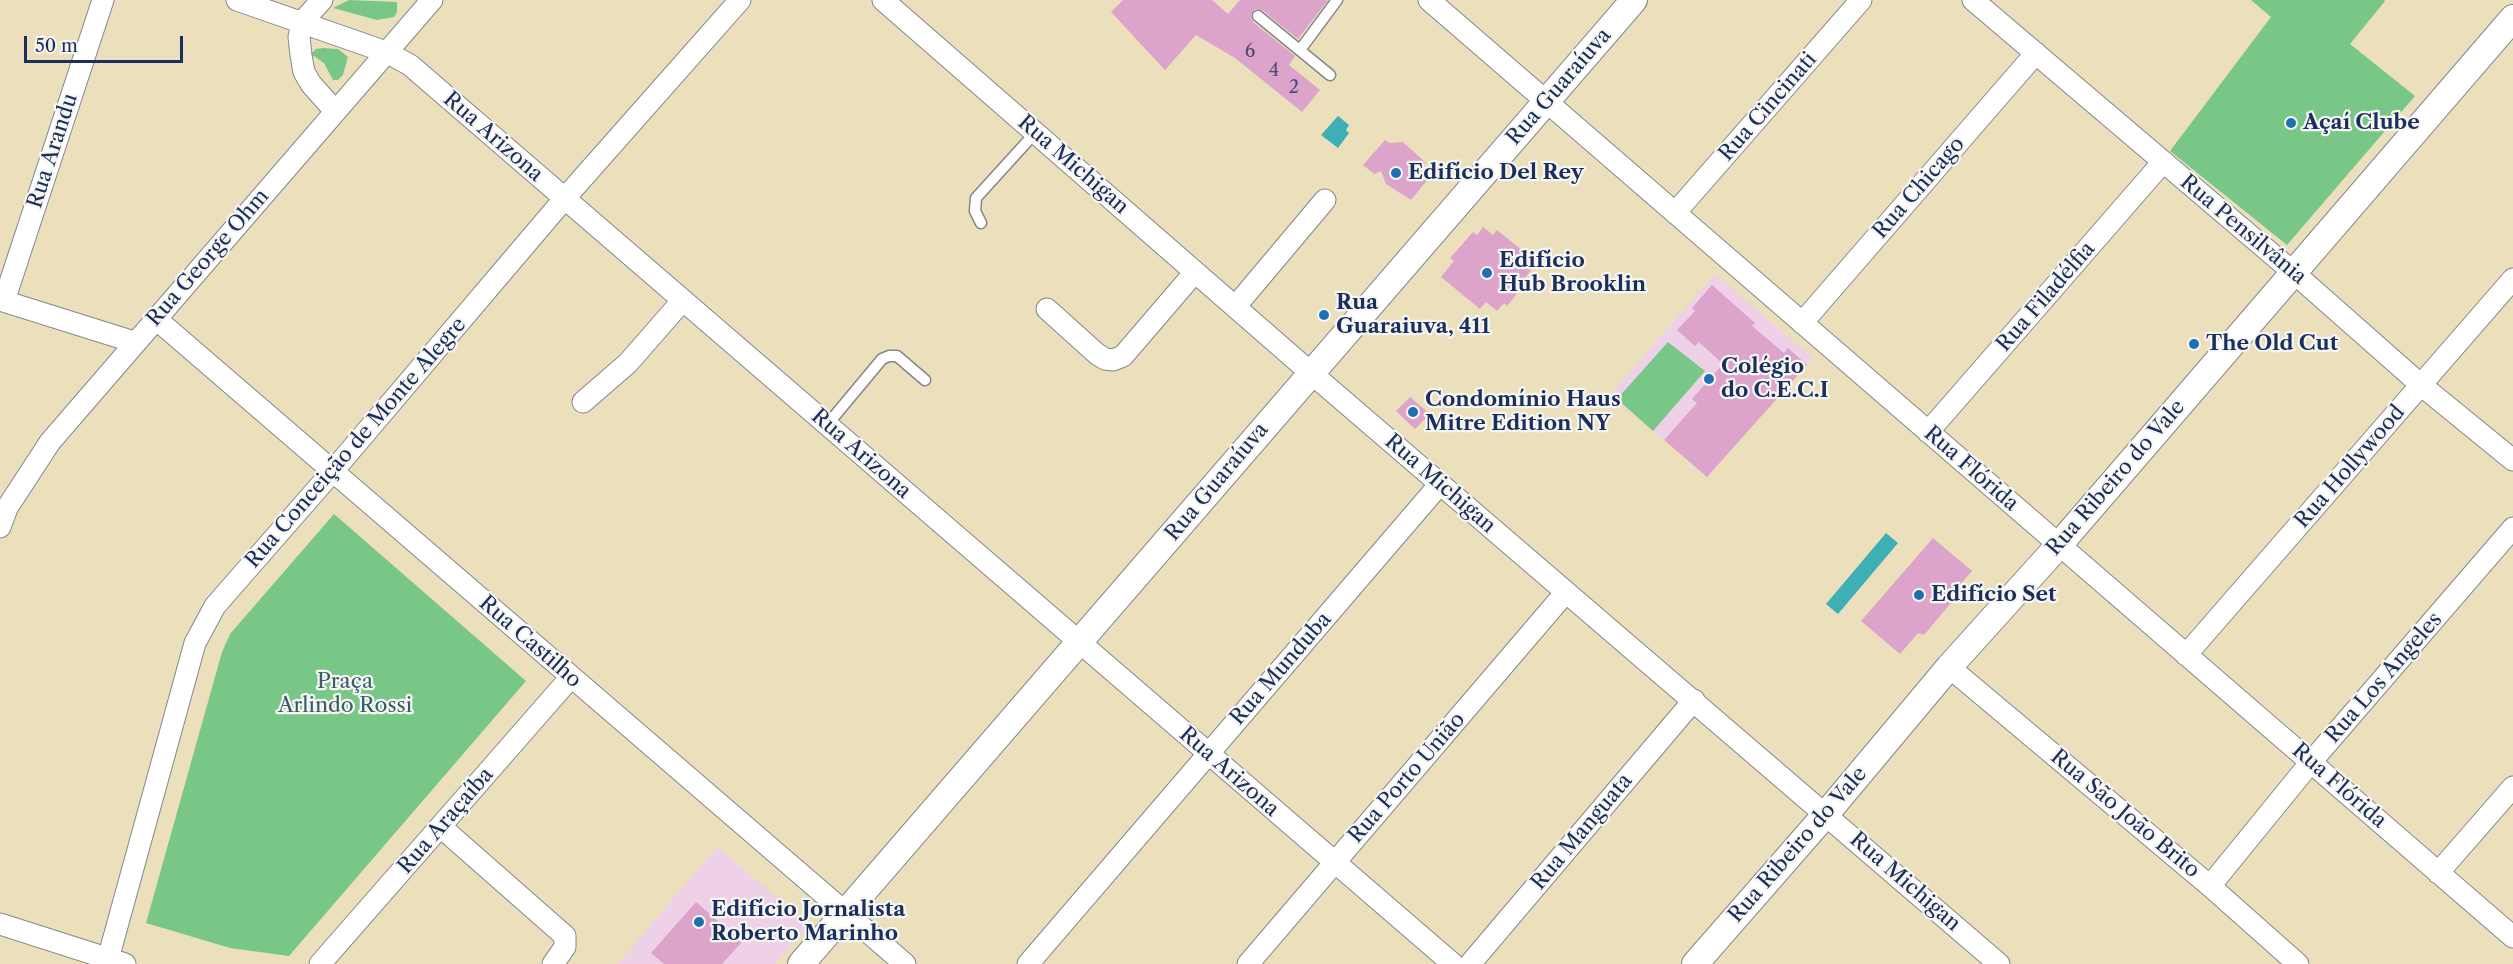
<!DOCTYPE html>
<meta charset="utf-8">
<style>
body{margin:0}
#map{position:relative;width:2513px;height:964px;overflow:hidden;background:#ebdfbc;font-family:"Libre Caslon Text",serif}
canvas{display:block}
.scale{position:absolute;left:24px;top:36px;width:159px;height:27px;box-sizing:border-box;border:3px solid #1b2f5e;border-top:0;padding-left:8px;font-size:18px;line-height:21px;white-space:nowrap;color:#1b2f5e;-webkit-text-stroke:4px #f6f6f2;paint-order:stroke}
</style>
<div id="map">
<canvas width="2513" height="964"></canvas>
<div class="scale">50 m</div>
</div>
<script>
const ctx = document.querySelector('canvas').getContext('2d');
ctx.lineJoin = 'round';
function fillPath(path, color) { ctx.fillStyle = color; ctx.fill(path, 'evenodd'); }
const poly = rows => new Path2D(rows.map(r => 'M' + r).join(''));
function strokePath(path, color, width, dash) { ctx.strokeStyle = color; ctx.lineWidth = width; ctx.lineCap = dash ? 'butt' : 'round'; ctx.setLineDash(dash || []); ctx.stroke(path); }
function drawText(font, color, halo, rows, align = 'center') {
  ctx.font = font + ' "Libre Caslon Text",serif'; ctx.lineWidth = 4.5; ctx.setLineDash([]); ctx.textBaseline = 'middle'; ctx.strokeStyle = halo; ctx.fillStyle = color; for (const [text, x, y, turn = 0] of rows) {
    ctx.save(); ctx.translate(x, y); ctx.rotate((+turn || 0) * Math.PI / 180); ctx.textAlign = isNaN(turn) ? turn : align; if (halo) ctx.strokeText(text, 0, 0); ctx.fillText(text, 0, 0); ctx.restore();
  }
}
fillPath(poly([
 [1715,274,1813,358,1707,477,1611,394],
 [717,847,809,924,775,964,618,964]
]), '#eed0e7');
fillPath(poly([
 [349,0,397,2,397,12,394,17,377,20,333,8],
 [2251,0,2384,0,2385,1,2350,44,2415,96,2287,245,2170,151,2271,17],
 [323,48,338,49,348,57,343,75,338,80,333,80,324,63,311,54,316,49],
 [1668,342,1705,371,1653,431,1617,399],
 [334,514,526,681,289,956,230,948,146,923,222,652,230,634]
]), '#79c787');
fillPath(poly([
 [1338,116,1349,125,1346,130,1349,133,1338,148,1321,135],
 [1886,533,1898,543,1838,614,1826,604]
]), '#3eafb5');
fillPath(poly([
 [1123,0,1212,0,1228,14,1240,0,1328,0,1298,39,1262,10,1255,9,1251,15,1253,22,1295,56,1289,65,1320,90,1302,112,1235,58,1196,35,1165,70,1111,12],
 [1385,140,1389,143,1403,142,1425,162,1421,172,1429,178,1411,200,1386,184,1381,171,1374,174,1363,165],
 [1483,227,1493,235,1497,230,1528,255,1523,261,1532,269,1525,278,1528,280,1507,306,1504,303,1497,311,1486,302,1480,309,1441,277,1454,261,1450,258,1473,232,1477,235],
 [1712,285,1755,323,1752,326,1784,353,1788,348,1807,365,1707,477,1664,440,1697,403,1692,399,1723,364,1699,342,1695,346,1677,330,1695,311,1692,308],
 [1410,397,1430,414,1415,429,1396,411],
 [1933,538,1972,571,1952,594,1956,597,1924,635,1918,633,1900,654,1861,621],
 [696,902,742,942,722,964,664,964,651,953]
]), '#dda4cb');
const service = poly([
 [1258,16,1330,75],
 [1300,50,1337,0],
 [981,223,975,211,976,198,1035,133],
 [827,425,882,359,889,356,897,356,925,380]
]);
const minor = poly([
 [237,0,386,52,410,65,1453,964],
 [322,0,302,22,299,37,301,55,304,72,311,84,335,111],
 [883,0,1311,373,1999,964],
 [1429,0,2513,937],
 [1973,0,2293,272,2421,385,2513,460],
 [1675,213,1861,0],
 [0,300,134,342],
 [4,301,103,0],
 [1235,307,1325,200],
 [1047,309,1097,354,1105,359,1113,360,1123,356,1195,272],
 [155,318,905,964],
 [1802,323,2036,53],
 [583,402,628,363,683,300],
 [1928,432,2163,162],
 [0,527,7,508,50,442,432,0],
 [2186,655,2513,279],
 [1949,667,2210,886,2298,964],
 [441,827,565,936,565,947,553,964],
 [2438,873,2513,787],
 [2210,886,2311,762,2513,528],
 [0,924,125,964],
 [108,959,195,643,215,606,333,471,565,198,740,0],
 [320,964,571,677],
 [1028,964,1440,484],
 [1248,964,1566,592],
 [1470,964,1694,700]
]);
const tertiary = poly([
 [801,964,1634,0],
 [1695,964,1826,814,1949,667,2059,545,2513,18]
]);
strokePath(service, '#83878d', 13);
strokePath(minor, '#83878d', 23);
strokePath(tertiary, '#83878d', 28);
strokePath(service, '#fff', 10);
strokePath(minor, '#fff', 21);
strokePath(tertiary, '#fff', 26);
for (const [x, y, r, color] of [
 [2291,123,6,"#1f6fb2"],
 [1396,173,6,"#1f6fb2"],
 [1487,273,6,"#1f6fb2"],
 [1324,315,6,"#1f6fb2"],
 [2194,344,6,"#1f6fb2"],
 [1709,379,6,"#1f6fb2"],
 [1413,412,6,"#1f6fb2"],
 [1919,595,6,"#1f6fb2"],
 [699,922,6,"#1f6fb2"]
]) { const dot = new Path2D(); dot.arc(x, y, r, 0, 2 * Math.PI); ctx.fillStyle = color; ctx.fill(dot); strokePath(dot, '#f6f6f2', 2); }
drawText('18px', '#4c4c79', null, [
 ["6",1250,52],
 ["4",1274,71],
 ["2",1294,88]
]);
drawText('21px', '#1b2f5e', '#f6f6f2', [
 ["Rua Guaraíuva",1559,87,-49],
 ["Rua Cincinati",1768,107,-49],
 ["Rua Arizona",493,137,41],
 ["Rua Arandu",53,151,-72],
 ["Rua Michigan",1073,165,41],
 ["Rua Chicago",1919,188,-49],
 ["Rua Pensilvânia",2243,230,40],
 ["Rua George Ohm",208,258,-49],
 ["Rua Filadélfia",2046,297,-49],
 ["Rua Conceição de Monte Alegre",356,443,-49],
 ["Rua Arizona",861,454,41],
 ["Rua Hollywood",2350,467,-49],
 ["Rua Flórida",1971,469,41],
 ["Rua Ribeiro do Vale",2116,478,-49],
 ["Rua Guaraíuva",1217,482,-50],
 ["Rua Michigan",1440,484,41],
 ["Rua Castilho",530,642,41],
 ["Rua Munduba",1281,669,-49],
 ["Rua Los Angeles",2384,678,-49],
 ["Rua Arizona",1229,772,41],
 ["Rua Porto União",1407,778,-49],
 ["Rua Flórida",2339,786,41],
 ["Rua São João Brito",2125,814,40],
 ["Rua Araçaíba",446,821,-49],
 ["Rua Manguata",1582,832,-50],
 ["Rua Ribeiro do Vale",1798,845,-49],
 ["Rua Michigan",1905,882,41]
]);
drawText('bold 21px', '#1b2f5e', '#f6f6f2', [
 ["Açaí Clube",2303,123],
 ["Edifício Del Rey",1408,173],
 ["Edifício",1499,261],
 ["Hub Brooklin",1499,285],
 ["Rua",1336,303],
 ["Guaraiuva, 411",1336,327],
 ["The Old Cut",2206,344],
 ["Colégio",1721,367],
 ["do C.E.C.I",1721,391],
 ["Condomínio Haus",1425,400],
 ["Mitre Edition NY",1425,424],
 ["Edifício Set",1931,595],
 ["Edifício Jornalista",711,910],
 ["Roberto Marinho",711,934]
], 'left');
drawText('21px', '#375d6a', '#f6f6f2', [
 ["Praça",345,682],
 ["Arlindo Rossi",345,706]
]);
</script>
